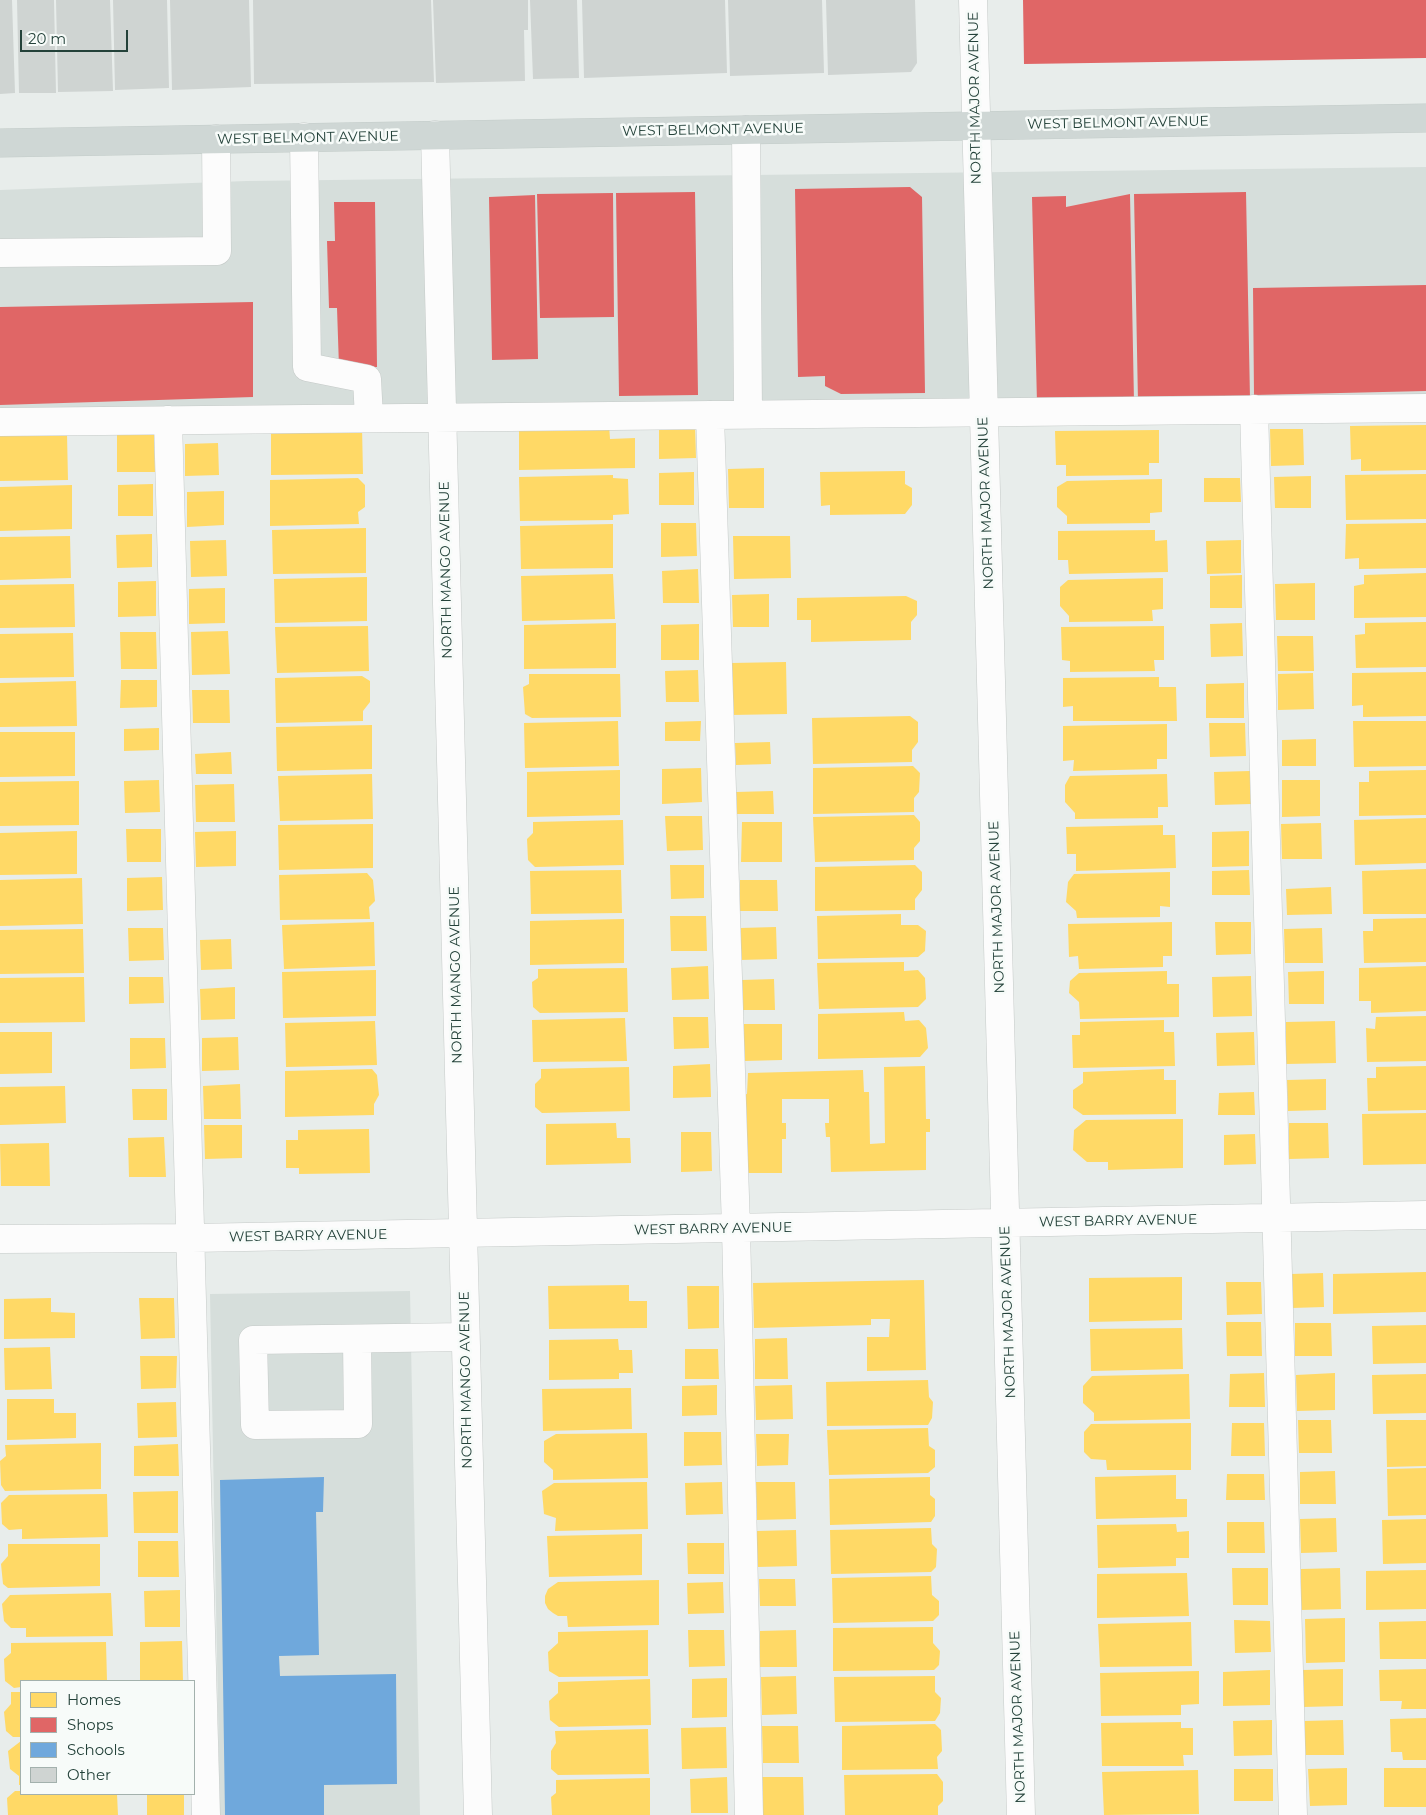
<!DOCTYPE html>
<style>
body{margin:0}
#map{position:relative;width:1426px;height:1815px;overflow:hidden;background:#e8edeb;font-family:Montserrat,sans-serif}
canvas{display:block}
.legend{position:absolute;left:20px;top:1680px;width:175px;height:115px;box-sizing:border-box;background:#f7fbf9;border:1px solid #a3b1ad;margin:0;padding:6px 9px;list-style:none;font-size:15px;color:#24423a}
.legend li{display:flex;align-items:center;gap:10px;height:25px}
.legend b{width:25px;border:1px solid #a3b1ad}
.scale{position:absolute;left:20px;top:30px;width:108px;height:22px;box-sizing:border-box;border:2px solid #24423a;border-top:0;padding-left:6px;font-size:15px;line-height:18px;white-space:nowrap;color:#24423a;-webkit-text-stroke:4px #f7fbf9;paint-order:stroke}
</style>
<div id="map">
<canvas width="1426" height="1815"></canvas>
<ul class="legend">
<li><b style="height:14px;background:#ffd966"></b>Homes</li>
<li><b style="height:14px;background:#e06666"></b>Shops</li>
<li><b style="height:14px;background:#6fa8dc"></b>Schools</li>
<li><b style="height:14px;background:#cfd4d2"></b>Other</li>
</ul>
<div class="scale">20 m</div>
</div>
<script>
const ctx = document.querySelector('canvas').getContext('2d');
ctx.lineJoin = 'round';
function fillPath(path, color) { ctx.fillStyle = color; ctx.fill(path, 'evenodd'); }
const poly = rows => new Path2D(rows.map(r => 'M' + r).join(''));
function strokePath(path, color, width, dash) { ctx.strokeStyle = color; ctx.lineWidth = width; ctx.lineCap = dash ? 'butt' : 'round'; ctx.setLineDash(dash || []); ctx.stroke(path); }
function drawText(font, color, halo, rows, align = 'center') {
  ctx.font = font + ' Montserrat,sans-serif'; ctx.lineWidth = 5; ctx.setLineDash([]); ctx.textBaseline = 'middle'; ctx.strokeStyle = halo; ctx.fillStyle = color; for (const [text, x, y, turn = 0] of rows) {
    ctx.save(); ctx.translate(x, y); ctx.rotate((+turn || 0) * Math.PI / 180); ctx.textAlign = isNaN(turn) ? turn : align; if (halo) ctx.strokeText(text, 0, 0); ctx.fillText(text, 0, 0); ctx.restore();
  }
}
fillPath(poly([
 [1426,167,1426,407,0,418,0,190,247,181],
 [410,1291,420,1815,220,1815,210,1294]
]), '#d6dedb');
fillPath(poly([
 [609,425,610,439,635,438,635,468,519,470,519,427],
 [695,425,696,458,659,459,659,426],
 [1426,425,1426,470,1361,471,1361,459,1351,460,1350,426],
 [362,427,363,474,271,475,271,429],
 [1270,429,1303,429,1304,465,1271,466],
 [1159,430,1159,463,1149,463,1149,475,1066,476,1066,465,1056,465,1055,431],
 [154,433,155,472,117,472,117,434],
 [0,434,67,434,68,480,0,481],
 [218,443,219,475,185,476,185,444],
 [764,468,764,508,729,508,728,469],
 [905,471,905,484,912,488,912,505,905,514,830,515,830,505,821,506,820,472],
 [694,472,694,505,659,505,659,473],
 [1426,474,1426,519,1346,520,1345,475],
 [613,475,613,478,628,479,629,514,613,515,613,520,520,521,519,477],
 [1311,476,1311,508,1275,508,1274,477],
 [358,478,365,485,365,507,358,512,359,524,270,526,270,480],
 [1204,478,1240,478,1241,502,1204,502],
 [1162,479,1162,512,1150,513,1150,523,1067,524,1067,516,1057,507,1057,487,1067,481],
 [153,484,153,516,118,516,118,485],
 [72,485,72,529,0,531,0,487],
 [224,491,224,525,187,527,187,492],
 [661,523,696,523,697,556,661,557],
 [1426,523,1426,568,1359,569,1359,558,1345,559,1346,524],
 [613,524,613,568,521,569,520,526],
 [366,528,366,573,273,574,272,530],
 [1155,530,1155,541,1167,540,1168,572,1069,574,1068,560,1058,560,1058,531],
 [152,534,152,567,117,568,116,535],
 [70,536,71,578,0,580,0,537],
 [733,536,790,536,791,578,734,579],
 [226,540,227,576,191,577,190,541],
 [1241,540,1241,573,1207,574,1206,541],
 [698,569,699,603,663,603,662,571],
 [1426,573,1426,617,1354,618,1354,586,1364,584,1364,575],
 [613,574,615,619,522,621,521,576],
 [1242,575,1242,608,1210,608,1210,576],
 [367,577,367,621,275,623,274,579],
 [1163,578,1163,609,1152,610,1153,621,1069,622,1069,616,1060,606,1060,587,1068,580],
 [156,581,156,616,118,617,118,582],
 [1315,583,1315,620,1276,620,1275,584],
 [74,584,75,627,0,628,0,585],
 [225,588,225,623,189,624,189,589],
 [769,594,769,627,733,627,732,595],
 [906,596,917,601,917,615,911,622,911,640,811,642,811,620,797,620,797,598],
 [1426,622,1426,667,1356,668,1355,635,1365,634,1365,623],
 [616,623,616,668,524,669,524,625],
 [1242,623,1243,656,1211,657,1210,624],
 [699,624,699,660,661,660,661,625],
 [368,626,369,671,277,673,275,627],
 [1164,626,1164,660,1154,660,1155,671,1070,672,1070,661,1062,660,1061,627],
 [228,631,230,674,192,675,191,632],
 [120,632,156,632,157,669,121,669],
 [73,633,74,677,0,678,0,634],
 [1277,636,1313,636,1314,671,1278,671],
 [786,662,787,714,731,715,731,663],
 [698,670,699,702,666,702,665,671],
 [1426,672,1426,716,1363,717,1363,705,1352,706,1352,673],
 [1313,673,1314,709,1278,710,1278,674],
 [529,674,620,674,621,717,532,718,525,714,523,687,529,684],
 [362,676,370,681,370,702,363,711,363,721,276,723,275,678],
 [1159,677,1159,687,1176,687,1177,721,1073,721,1073,706,1063,707,1063,678],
 [121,680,157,680,157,707,120,708],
 [76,681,77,726,0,727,0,683],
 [1244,683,1244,718,1206,718,1206,684],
 [192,690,229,690,230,723,193,723],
 [910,716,918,722,918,742,912,750,912,762,813,764,812,718],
 [618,721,619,766,525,768,524,723],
 [701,721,700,741,665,741,665,722],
 [1353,721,1426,721,1426,766,1354,767],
 [1209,723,1245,723,1246,756,1210,757],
 [1167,724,1167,759,1157,759,1157,769,1073,771,1074,760,1063,761,1063,726],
 [372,725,372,769,277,771,276,727],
 [159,728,159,750,124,751,124,729],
 [0,732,75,732,75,776,0,777],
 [1316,739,1316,766,1282,766,1282,740],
 [770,742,771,764,736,765,735,743],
 [231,752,232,774,196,774,195,754],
 [913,766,920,773,919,792,914,798,914,812,813,814,813,768],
 [701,768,702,802,662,804,662,769],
 [620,770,620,815,527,817,527,772],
 [1426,770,1426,815,1359,816,1359,782,1369,782,1369,771],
 [1250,771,1251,804,1215,805,1214,772],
 [372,774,373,819,280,821,278,776],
 [1167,774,1168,807,1158,807,1158,818,1075,819,1075,813,1065,802,1065,785,1070,776],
 [159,780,160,812,125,813,124,781],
 [1282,780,1320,780,1320,816,1282,817],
 [79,781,79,825,0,826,0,782],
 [234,784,235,822,196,822,195,785],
 [773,791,774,814,737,814,736,792],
 [914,815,920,822,920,841,914,848,914,860,815,862,813,817],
 [665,816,702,816,703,850,667,851],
 [1426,818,1426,863,1355,865,1354,820],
 [623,820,624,865,535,867,528,860,527,839,533,833,533,822],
 [742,822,782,822,782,862,741,862],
 [1321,823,1322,859,1282,859,1281,824],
 [373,824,373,868,279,870,278,825],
 [1163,825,1163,835,1175,835,1176,868,1076,871,1076,854,1067,854,1066,827],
 [126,829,161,829,161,862,127,862],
 [77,831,77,874,0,875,0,833],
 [236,831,236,866,196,867,195,832],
 [1249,831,1249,866,1212,867,1212,832],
 [670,865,704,865,704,898,671,899],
 [915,865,922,872,922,890,915,899,915,910,815,911,815,867],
 [1426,869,1426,914,1363,914,1362,871],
 [621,870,622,913,531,914,530,871],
 [1249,870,1250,895,1212,895,1212,871],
 [1170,872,1170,907,1160,906,1160,917,1077,918,1076,911,1066,902,1068,882,1074,874],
 [367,873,373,880,375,901,369,907,370,919,280,920,279,875],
 [162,877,163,910,127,911,127,878],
 [82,878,83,924,0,926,0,880],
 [740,880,777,880,778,911,740,911],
 [1331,887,1332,914,1287,915,1286,889],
 [901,914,901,925,918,925,926,931,925,951,918,957,818,959,817,916],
 [670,916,706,916,707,951,671,951],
 [1426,918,1426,962,1364,963,1363,931,1373,931,1373,919],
 [624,919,624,963,530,965,530,921],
 [374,922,375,966,284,969,282,925],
 [1172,922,1172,956,1163,956,1163,967,1079,969,1078,956,1069,957,1068,924],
 [1215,922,1251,922,1251,954,1216,955],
 [776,927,777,959,740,960,740,928],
 [128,928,163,928,164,960,129,961],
 [1322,928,1323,963,1285,963,1284,929],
 [83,929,84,973,0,974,0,930],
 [231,939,232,969,201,970,200,940],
 [904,962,904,971,918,970,925,978,926,999,918,1007,819,1009,817,963],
 [708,966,709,999,672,1000,671,968],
 [1426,966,1426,1011,1371,1013,1371,1001,1359,1001,1359,968],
 [627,968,628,1012,540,1013,533,1007,532,982,538,978,538,969],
 [376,970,376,1016,283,1018,282,972],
 [1167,971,1167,984,1179,984,1179,1017,1080,1019,1079,1002,1069,993,1070,981,1079,973],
 [1324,971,1324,1004,1289,1004,1288,972],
 [1251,976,1252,1016,1213,1017,1212,977],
 [84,977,85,1022,0,1023,0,978],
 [129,977,163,977,164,1003,129,1004],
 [774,979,775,1010,742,1010,742,980],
 [235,987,235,1019,201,1020,200,989],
 [904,1012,905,1021,919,1020,926,1028,928,1048,920,1057,818,1059,818,1014],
 [1426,1016,1426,1061,1367,1062,1366,1028,1375,1029,1376,1017],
 [673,1017,708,1017,709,1048,674,1049],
 [625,1018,627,1061,533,1062,532,1020],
 [1164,1020,1164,1032,1174,1032,1175,1066,1073,1068,1072,1035,1080,1035,1080,1022],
 [375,1021,377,1065,286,1067,285,1023],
 [1335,1021,1336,1063,1286,1064,1286,1022],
 [743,1024,782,1024,782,1060,744,1061],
 [0,1032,52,1032,52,1073,0,1074],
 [1254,1032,1255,1065,1217,1066,1216,1033],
 [238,1037,239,1070,202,1071,202,1038],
 [130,1038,165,1038,166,1068,130,1069],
 [710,1064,711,1097,673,1098,673,1066],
 [925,1066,926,1119,930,1119,930,1132,926,1132,926,1170,831,1172,830,1137,826,1137,825,1123,829,1123,829,1099,782,1099,782,1123,786,1123,786,1139,782,1139,782,1173,744,1173,740,1095,747,1094,748,1073,863,1070,864,1092,869,1092,870,1144,885,1143,884,1067],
 [1426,1066,1426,1110,1368,1111,1367,1078,1376,1078,1376,1067],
 [629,1067,630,1111,542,1113,535,1107,535,1084,541,1078,541,1069],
 [372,1069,377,1075,379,1095,374,1104,374,1115,285,1117,285,1071],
 [1164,1069,1164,1080,1176,1080,1176,1114,1083,1115,1073,1108,1073,1090,1083,1083,1083,1072],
 [1326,1079,1326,1110,1288,1111,1287,1080],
 [240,1084,241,1119,204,1119,203,1086],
 [65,1086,66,1123,0,1125,0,1087],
 [132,1089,167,1089,167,1120,133,1120],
 [1254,1092,1255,1115,1218,1115,1219,1093],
 [1426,1113,1426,1164,1363,1165,1362,1114],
 [1183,1119,1183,1168,1108,1170,1108,1162,1087,1162,1073,1150,1074,1130,1086,1120],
 [616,1123,617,1138,630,1138,631,1163,546,1165,546,1124],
 [1289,1123,1328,1123,1329,1158,1289,1159],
 [204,1125,242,1125,242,1158,205,1159],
 [369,1129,370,1173,299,1174,299,1168,286,1168,286,1140,298,1140,298,1130],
 [681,1132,711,1132,712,1171,681,1172],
 [1255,1134,1256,1164,1224,1165,1224,1135],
 [164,1137,166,1177,129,1177,128,1138],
 [49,1143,50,1186,1,1186,0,1144],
 [1426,1272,1426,1312,1333,1314,1333,1274],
 [1323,1273,1324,1307,1292,1308,1291,1274],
 [1182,1277,1182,1320,1089,1322,1089,1278],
 [924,1280,926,1370,867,1371,867,1337,889,1337,890,1319,871,1319,871,1325,754,1328,753,1283],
 [1226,1282,1261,1282,1262,1314,1227,1315],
 [629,1285,629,1301,647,1301,647,1328,549,1329,548,1286],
 [687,1286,719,1286,719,1328,688,1329],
 [51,1298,51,1312,75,1313,75,1338,4,1339,4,1299],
 [139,1298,174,1298,175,1338,141,1339],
 [1226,1322,1261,1322,1262,1356,1227,1356],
 [1295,1323,1331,1323,1332,1356,1295,1356],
 [1426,1325,1426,1363,1373,1364,1372,1326],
 [1182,1328,1183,1369,1091,1371,1090,1329],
 [787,1338,788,1379,755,1379,755,1339],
 [618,1339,619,1350,632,1350,633,1373,619,1373,619,1379,549,1380,549,1340],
 [50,1347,52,1389,5,1390,4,1348],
 [685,1349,718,1349,719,1379,685,1379],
 [140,1356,177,1356,176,1388,141,1389],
 [1264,1373,1265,1407,1229,1407,1230,1374],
 [1335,1373,1335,1410,1297,1411,1296,1375],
 [1189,1374,1190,1419,1094,1421,1094,1413,1083,1403,1083,1386,1092,1376],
 [1426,1374,1426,1413,1373,1414,1372,1375],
 [928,1380,929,1397,933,1402,932,1418,928,1425,827,1426,826,1382],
 [717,1385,717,1415,682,1416,682,1386],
 [792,1385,793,1419,756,1420,755,1386],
 [631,1388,632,1429,543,1431,542,1389],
 [7,1399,54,1399,54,1413,76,1413,76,1438,7,1440],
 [176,1402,177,1437,138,1438,137,1403],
 [1298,1420,1331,1420,1332,1453,1299,1453],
 [1386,1420,1426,1420,1426,1466,1387,1467],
 [1191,1423,1191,1470,1107,1470,1106,1460,1091,1459,1084,1452,1084,1432,1091,1424],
 [1232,1423,1264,1423,1265,1456,1231,1456],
 [928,1428,929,1446,935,1450,935,1467,928,1473,829,1475,827,1430],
 [684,1432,721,1432,722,1465,684,1466],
 [647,1433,648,1478,553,1480,553,1470,544,1462,544,1441,556,1434],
 [756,1434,789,1434,788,1465,757,1466],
 [101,1443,101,1489,5,1491,1,1485,0,1461,6,1456,5,1445],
 [178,1444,179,1476,134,1476,134,1446],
 [1426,1468,1426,1515,1388,1516,1387,1469],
 [1335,1471,1336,1504,1300,1504,1300,1472],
 [1227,1474,1264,1474,1265,1500,1226,1500],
 [1176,1475,1176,1499,1187,1499,1187,1517,1096,1519,1095,1477],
 [930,1477,930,1495,935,1499,935,1516,931,1522,830,1525,829,1479],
 [647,1482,648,1529,555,1531,556,1518,544,1514,542,1491,554,1483],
 [722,1482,723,1514,686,1515,685,1483],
 [756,1482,795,1482,796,1519,757,1520],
 [178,1491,178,1533,134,1533,133,1492],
 [107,1494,108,1537,22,1539,22,1529,9,1530,2,1524,1,1503,9,1495],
 [1336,1518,1337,1552,1301,1553,1300,1519],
 [1426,1519,1426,1563,1383,1564,1382,1520],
 [1227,1522,1264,1522,1265,1553,1227,1553],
 [1176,1524,1177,1532,1189,1531,1189,1558,1176,1558,1176,1566,1098,1568,1097,1525],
 [931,1528,932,1544,937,1549,936,1567,931,1572,831,1574,830,1530],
 [796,1530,797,1566,757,1567,757,1531],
 [642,1534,642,1575,549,1577,547,1536],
 [138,1541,178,1541,179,1577,138,1577],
 [687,1543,724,1543,724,1574,688,1574],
 [8,1544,100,1544,100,1586,8,1588,3,1584,1,1564,8,1556],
 [1232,1568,1268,1568,1268,1605,1233,1605],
 [1340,1568,1341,1609,1301,1610,1301,1569],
 [1426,1570,1426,1609,1366,1610,1366,1571],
 [1187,1573,1189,1616,1097,1618,1097,1574],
 [931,1576,932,1595,939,1601,939,1615,933,1621,833,1623,832,1578],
 [759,1579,795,1579,796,1606,760,1606],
 [659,1580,659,1625,568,1627,567,1616,558,1616,553,1613,548,1609,545,1603,545,1596,548,1589,558,1582],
 [723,1582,724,1613,688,1614,687,1583],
 [180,1590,180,1627,145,1627,144,1591],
 [111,1593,113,1636,26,1637,26,1628,11,1628,4,1621,2,1604,10,1595],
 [1345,1618,1345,1662,1306,1663,1305,1619],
 [1234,1620,1270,1621,1271,1652,1235,1653],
 [1426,1621,1426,1659,1380,1659,1379,1622],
 [1191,1622,1192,1666,1100,1667,1098,1624],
 [933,1627,933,1643,940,1651,939,1665,934,1670,833,1671,833,1628],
 [648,1630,648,1676,559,1677,549,1671,548,1652,558,1643,558,1632],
 [688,1630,724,1630,725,1666,689,1667],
 [796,1630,797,1667,760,1667,760,1631],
 [182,1641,183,1681,140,1681,140,1642],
 [106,1642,107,1681,21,1681,21,1687,14,1688,5,1681,4,1659,11,1653,11,1643],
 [1343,1669,1343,1706,1303,1707,1303,1670],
 [1426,1669,1426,1709,1401,1709,1402,1701,1380,1701,1379,1670],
 [1270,1670,1270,1705,1223,1706,1223,1672],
 [1199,1671,1199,1704,1181,1705,1181,1715,1101,1716,1100,1673],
 [796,1676,797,1714,762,1715,761,1677],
 [935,1676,935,1692,941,1698,940,1713,935,1721,835,1722,834,1677],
 [727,1678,727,1717,692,1718,692,1679],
 [650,1679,651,1725,559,1727,550,1720,549,1701,558,1693,558,1682],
 [11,1692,21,1692,21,1737,13,1737,6,1731,4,1712,11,1704],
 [1426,1718,1426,1760,1403,1760,1402,1752,1391,1752,1390,1719],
 [1272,1720,1272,1755,1234,1756,1233,1721],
 [1343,1720,1344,1755,1305,1755,1304,1721],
 [1181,1722,1181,1728,1193,1728,1193,1755,1183,1755,1184,1766,1102,1766,1101,1723],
 [935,1724,941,1730,942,1751,937,1757,938,1769,842,1770,842,1726],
 [762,1726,798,1726,799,1763,763,1763],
 [726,1727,727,1768,682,1769,681,1728],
 [648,1729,649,1774,558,1775,551,1769,551,1751,556,1743,555,1731],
 [21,1741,21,1785,19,1785,19,1776,10,1769,8,1751],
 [1347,1768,1347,1805,1310,1806,1308,1769],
 [1384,1768,1426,1768,1426,1807,1384,1807],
 [1234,1769,1273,1769,1273,1801,1234,1801],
 [1198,1770,1199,1814,1104,1815,1102,1772],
 [937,1774,943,1782,943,1801,938,1806,938,1815,845,1815,844,1775],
 [727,1777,728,1813,691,1813,690,1779],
 [762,1777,803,1777,804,1815,763,1815],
 [650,1778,650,1815,552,1815,551,1797,556,1793,556,1780],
 [15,1791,21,1791,21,1794,117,1794,118,1815,8,1815,7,1798],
 [147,1794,184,1794,184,1815,147,1815]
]), '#ffd966');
fillPath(poly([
 [1023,0,1426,0,1426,58,1024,64],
 [910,187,922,197,925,393,841,394,825,386,825,376,798,377,795,189],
 [695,192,698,395,619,396,616,193],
 [1246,192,1250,399,1138,402,1134,194],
 [613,193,614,317,540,318,537,194],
 [1130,194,1134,402,1037,403,1032,197,1066,196,1066,207],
 [535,195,538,359,492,360,489,197],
 [334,202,375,202,377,367,339,367,337,308,329,308,327,241,335,241],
 [1426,285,1426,391,1254,395,1253,288],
 [253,302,253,397,0,405,0,307]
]), '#e06666');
fillPath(poly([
 [324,1477,323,1512,316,1512,319,1655,279,1656,280,1676,396,1674,397,1784,324,1785,324,1815,225,1815,220,1480]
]), '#6fa8dc');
fillPath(poly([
 [0,0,12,0,15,93,0,94],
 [17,0,54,0,56,93,19,93],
 [56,0,110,0,113,91,58,92],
 [113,0,167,0,169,88,115,90],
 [170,0,249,0,251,87,172,90],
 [253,0,431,0,434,82,254,84],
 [433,0,528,0,528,30,524,30,525,81,436,83],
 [530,0,577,0,579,78,533,79],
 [582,0,725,0,727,73,584,78],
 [728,0,822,0,824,73,730,76],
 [826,0,915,0,917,63,911,72,828,75]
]), '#cfd4d2');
const minor = poly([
 [973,0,1021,1815],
 [746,130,748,414],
 [435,135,478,1815],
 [304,137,307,367,367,379,369,418],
 [0,253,217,251,216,139],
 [1254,409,1293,1815],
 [710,415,736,1228,749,1815],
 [168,420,206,1815],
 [0,422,1426,408],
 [0,1239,192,1238,1426,1215],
 [357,1339,358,1424,255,1425,253,1340,465,1337]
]);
const major = poly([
 [0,143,1426,118]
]);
strokePath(minor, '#c5cac8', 29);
strokePath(major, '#c3ccc9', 29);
strokePath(minor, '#fcfcfc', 28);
strokePath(major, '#cfd7d5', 28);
drawText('14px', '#24423a', '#f7fbf9', [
 ["NORTH MAJOR AVENUE",975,98,-91],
 ["WEST BELMONT AVENUE",1118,123,-1],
 ["WEST BELMONT AVENUE",713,130,-1],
 ["WEST BELMONT AVENUE",308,138,-1],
 ["NORTH MAJOR AVENUE",986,503,-92],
 ["NORTH MANGO AVENUE",446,570,-91],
 ["NORTH MAJOR AVENUE",997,907,-92],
 ["NORTH MANGO AVENUE",456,975,-91],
 ["WEST BARRY AVENUE",1118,1221,-1],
 ["WEST BARRY AVENUE",713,1229,-1],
 ["WEST BARRY AVENUE",308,1236,-1],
 ["NORTH MAJOR AVENUE",1008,1312,-92],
 ["NORTH MANGO AVENUE",466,1380,-91],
 ["NORTH MAJOR AVENUE",1018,1717,-92]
]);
</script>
